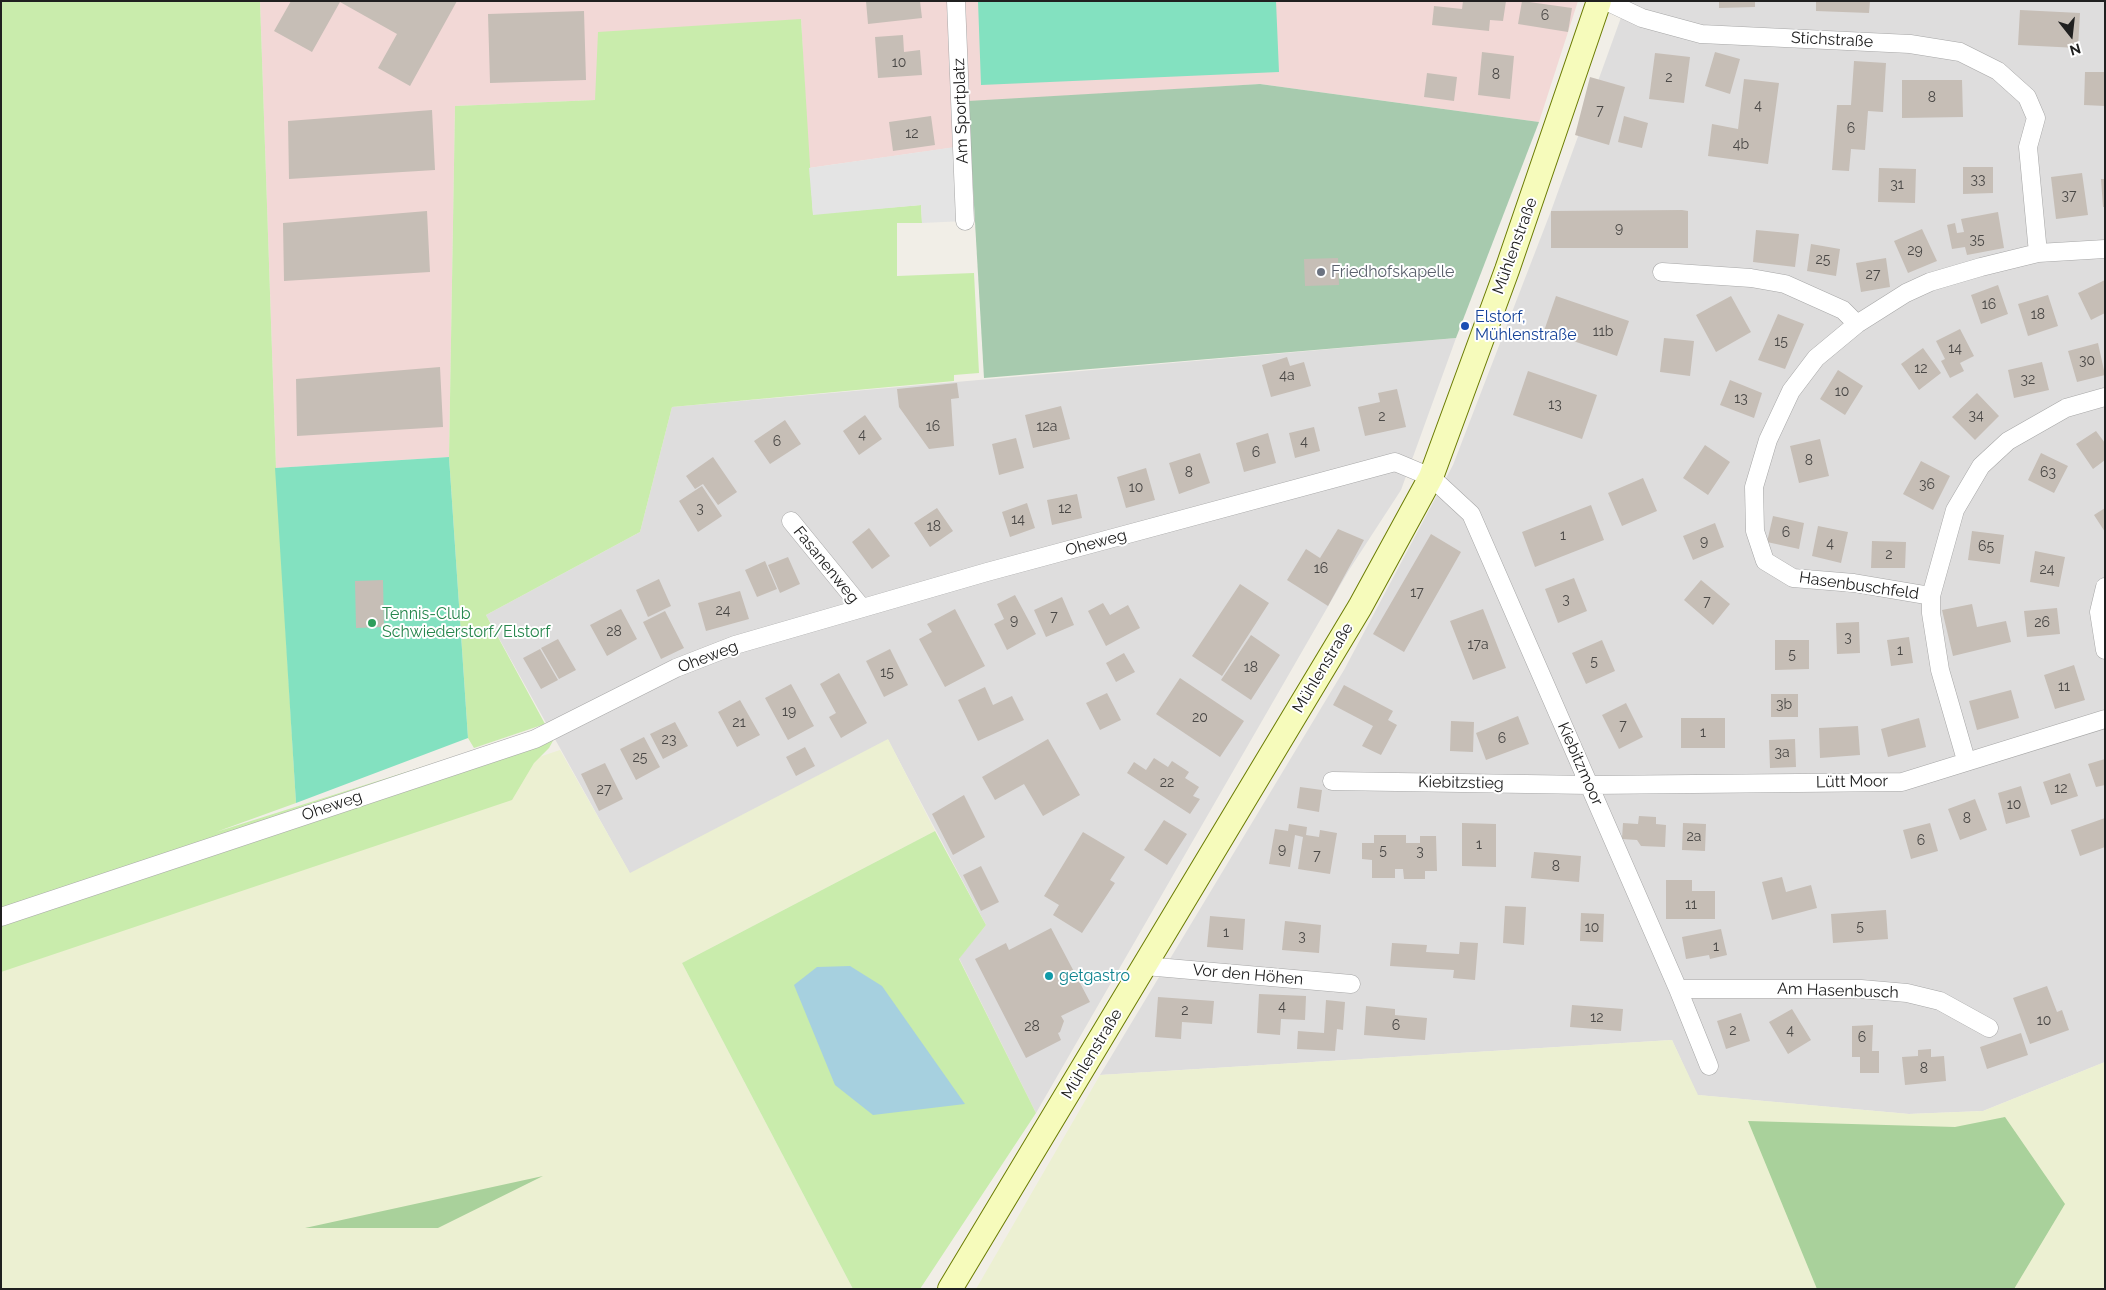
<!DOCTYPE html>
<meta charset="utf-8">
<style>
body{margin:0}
#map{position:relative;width:2106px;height:1290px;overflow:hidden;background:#f1eee7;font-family:Raleway,sans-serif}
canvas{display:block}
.frame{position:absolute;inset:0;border:2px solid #202020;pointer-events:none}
.north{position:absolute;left:2046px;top:10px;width:50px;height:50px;-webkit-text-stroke:4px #fff;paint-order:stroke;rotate:164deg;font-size:14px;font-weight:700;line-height:20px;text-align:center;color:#202020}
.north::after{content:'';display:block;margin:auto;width:18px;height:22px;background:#202020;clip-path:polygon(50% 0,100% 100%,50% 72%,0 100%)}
</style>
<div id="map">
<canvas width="2106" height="1290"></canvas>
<div class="frame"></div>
<div class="north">N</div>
</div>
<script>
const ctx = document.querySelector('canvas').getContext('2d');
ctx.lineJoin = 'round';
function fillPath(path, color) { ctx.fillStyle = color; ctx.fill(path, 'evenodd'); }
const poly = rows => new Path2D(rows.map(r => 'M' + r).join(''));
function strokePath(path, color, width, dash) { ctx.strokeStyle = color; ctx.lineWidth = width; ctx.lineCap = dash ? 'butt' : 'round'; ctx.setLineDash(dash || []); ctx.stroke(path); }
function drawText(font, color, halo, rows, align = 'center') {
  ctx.font = font + ' Raleway,sans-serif'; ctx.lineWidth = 4; ctx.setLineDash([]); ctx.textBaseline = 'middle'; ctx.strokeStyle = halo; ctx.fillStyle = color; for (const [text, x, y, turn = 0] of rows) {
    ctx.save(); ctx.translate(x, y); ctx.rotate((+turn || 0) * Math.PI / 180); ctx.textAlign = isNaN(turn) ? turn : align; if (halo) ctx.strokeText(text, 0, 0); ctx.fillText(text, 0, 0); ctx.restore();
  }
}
fillPath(poly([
 [1627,1,2105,1,2105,1062,1983,1111,1909,1114,1697,1095,1672,1040,1100,1075,1344,670,1453,465,1551,211],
 [1456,338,1401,490,1349,570,1036,1113,959,958,986,925,888,740,630,874,486,615,640,532,672,407]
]), '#dedddd');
fillPath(poly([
 [260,1,1578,1,1539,122,1260,84,968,102,971,145,809,168,801,19,595,100,455,106,449,457,276,468]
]), '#f2d8d6');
fillPath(poly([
 [888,739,935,831,682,963,853,1289,1,1289,1,936,560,750,630,873],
 [1672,1040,1698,1095,1909,1114,1983,1111,2105,1062,2105,1289,976,1289,1100,1075]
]), '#ecf0d2');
fillPath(poly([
 [1,1,260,1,276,468,296,803,216,832,577,718,554,739,549,748,534,763,512,800,1,972],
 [801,19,813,214,921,205,922,223,897,223,897,276,974,273,979,373,954,375,954,381,672,407,640,532,486,615,545,724,474,748,468,738,449,457,455,106,595,100,598,32],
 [935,831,986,925,959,959,1036,1113,920,1289,853,1289,682,963]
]), '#c9ecac');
fillPath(poly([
 [2005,1117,2065,1204,2014,1289,1817,1289,1748,1121,1955,1127],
 [543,1176,438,1228,305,1228]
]), '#a9d19b');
fillPath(poly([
 [1260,84,1539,122,1456,338,984,378,968,101]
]), '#a7caae');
fillPath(poly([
 [978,1,1276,1,1279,72,981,85],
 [449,457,468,738,296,803,275,468]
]), '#83e1c0');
fillPath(poly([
 [962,146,965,221,922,223,921,205,813,215,809,168]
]), '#e4e4e4');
fillPath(poly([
 [850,966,882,986,965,1104,873,1115,835,1085,794,985,817,967]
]), '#a6d0df');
fillPath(poly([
 [291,1,457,1,410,86,378,68,397,34,340,2,312,52,274,31],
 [866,1,920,1,922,18,868,24],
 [1463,1,1506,1,1503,21,1490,20,1489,31,1432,25,1434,6,1462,9],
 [1522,1,1572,8,1568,32,1518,24],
 [1719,1,1755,1,1755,7,1719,8],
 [1816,1,1870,1,1869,13,1816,11],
 [2020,10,2080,13,2078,48,2018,45],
 [584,11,586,80,490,83,488,14],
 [903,35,904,52,920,50,922,75,878,78,875,37],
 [1482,52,1514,56,1510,99,1478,95],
 [1715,52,1740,59,1730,94,1705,86],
 [1655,53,1690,57,1684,103,1649,99],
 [1854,61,1886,63,1883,112,1868,111,1865,150,1851,149,1849,171,1832,170,1837,105,1851,105],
 [2085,72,2105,72,2105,106,2084,105],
 [1427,73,1457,77,1454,101,1424,97],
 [1590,77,1625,87,1609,145,1575,135],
 [1744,79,1779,83,1768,164,1708,156,1712,124,1738,129],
 [1902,80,1962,80,1963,117,1902,118],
 [432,110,435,170,289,179,288,121],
 [931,116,935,145,893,151,889,122],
 [1624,116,1648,123,1642,148,1618,142],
 [1963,167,1993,167,1993,193,1963,194],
 [1879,168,1916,169,1915,203,1878,202],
 [2082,173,2088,215,2056,219,2051,177],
 [2101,179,2105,179,2105,207,2103,207],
 [1682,210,1688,211,1688,248,1551,248,1551,211],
 [427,211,430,272,284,281,283,223],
 [1998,212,2004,248,1967,255,1965,247,1952,249,1947,225,1955,223,1957,233,1964,232,1961,219],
 [1922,229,1937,261,1908,273,1894,241],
 [1756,230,1799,234,1795,267,1753,262],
 [1811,244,1840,249,1836,276,1807,271],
 [1338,258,1339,285,1305,286,1304,259],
 [1886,258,1890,287,1861,292,1856,263],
 [2105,280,2105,313,2091,320,2078,293],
 [1998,285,2008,314,1981,324,1971,295],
 [2048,295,2058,326,2028,336,2018,304],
 [1556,296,1629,321,1617,356,1544,331],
 [1731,296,1751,332,1716,352,1696,315],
 [1778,314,1804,324,1785,369,1758,360],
 [1960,329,1974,356,1960,363,1964,371,1950,378,1941,361,1945,359,1936,341],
 [1664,338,1694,341,1690,376,1660,372],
 [2098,343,2105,375,2077,382,2068,351],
 [1923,348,1941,373,1919,390,1901,364],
 [1287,357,1290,366,1304,362,1311,386,1271,397,1262,365],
 [2042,362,2049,390,2014,398,2008,370],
 [440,367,443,427,297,436,296,379],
 [1838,370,1863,386,1845,415,1820,399],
 [1528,371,1597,395,1582,439,1513,415],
 [1730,380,1762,393,1754,418,1720,405],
 [957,383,959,398,951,399,954,446,929,449,899,407,897,389],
 [1397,389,1406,427,1365,436,1358,407,1380,402,1378,393],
 [1977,393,1999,416,1975,440,1952,417],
 [1061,406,1070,439,1033,448,1025,415],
 [865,415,882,439,859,455,843,431],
 [785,420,801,444,770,464,754,441],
 [1314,427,1320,451,1295,458,1289,433],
 [2096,431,2105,443,2105,460,2093,469,2076,444],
 [1268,433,1276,463,1244,472,1236,443],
 [1016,438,1024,468,999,475,992,444],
 [1820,439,1829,476,1799,483,1790,446],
 [1705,445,1730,462,1708,495,1683,478],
 [1200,453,1210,483,1179,494,1169,463],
 [2041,453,2068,466,2054,493,2028,480],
 [713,457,737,492,718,505,703,484,695,489,686,476],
 [1921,461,1950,476,1933,510,1903,494],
 [1146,468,1155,500,1126,508,1117,477],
 [1643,478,1657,511,1622,526,1608,493],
 [702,486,722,516,698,532,679,501],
 [1077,494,1082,518,1052,525,1047,500],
 [1027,503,1035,528,1010,537,1002,512],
 [1591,505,1604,540,1535,567,1522,532],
 [937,508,953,531,930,547,914,523],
 [2105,508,2105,532,2094,515],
 [1773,516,1804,523,1799,549,1767,542],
 [1715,523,1724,547,1693,560,1683,536],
 [1818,526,1848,532,1841,563,1812,556],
 [869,528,890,556,872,569,852,542],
 [1338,529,1364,540,1328,606,1287,580,1306,549,1320,558],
 [1972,531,2004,535,2000,564,1968,560],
 [1431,534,1461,552,1404,652,1373,634],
 [1872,541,1906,542,1905,568,1871,568],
 [2035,551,2065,557,2059,587,2030,582],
 [788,557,800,584,780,593,768,565],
 [765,561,777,589,757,597,745,570],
 [1574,578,1587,611,1558,623,1545,589],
 [659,579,671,606,648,617,636,590],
 [383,580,384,627,356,628,355,581],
 [1701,580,1730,604,1713,625,1684,600],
 [1240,584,1269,603,1222,676,1192,656],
 [740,591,749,619,706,631,698,603],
 [1015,595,1036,634,1007,650,994,624,1004,619,997,604],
 [1062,597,1074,625,1046,637,1034,610],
 [1103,603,1110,615,1128,605,1140,628,1106,646,1088,611],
 [1972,604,1977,627,2006,621,2011,642,1953,656,1942,610],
 [2057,608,2060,634,2027,637,2024,611],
 [621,609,637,639,607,656,590,625],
 [955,609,985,666,945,687,919,639,932,632,927,624],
 [1483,609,1506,668,1473,680,1450,621],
 [665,611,684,648,661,659,643,622],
 [1859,622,1860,653,1837,654,1836,623],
 [1251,635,1280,655,1251,700,1221,680],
 [1909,637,1913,663,1891,666,1887,640],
 [558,639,576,670,559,679,541,648],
 [1602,640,1615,671,1586,684,1572,653],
 [1775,640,1809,640,1809,669,1775,670],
 [540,649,558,680,541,689,523,658],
 [890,649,908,685,884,697,866,661],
 [1124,653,1135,672,1116,682,1106,663],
 [2074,665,2085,700,2055,709,2044,675],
 [839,673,867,723,841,738,829,717,836,713,820,684],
 [1180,678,1244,721,1220,757,1156,714],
 [791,684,814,726,788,740,765,698],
 [1344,685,1393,711,1388,720,1397,725,1381,755,1362,746,1373,726,1333,705],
 [985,687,993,705,1012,696,1024,720,978,741,958,700],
 [2011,690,2019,718,1977,730,1969,701],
 [1107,693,1121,720,1100,730,1086,703],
 [1771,694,1798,694,1798,717,1771,717],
 [740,700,760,735,737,747,718,712],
 [1626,703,1643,737,1619,749,1602,715],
 [1518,716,1529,744,1486,760,1476,733],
 [1681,718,1725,718,1725,748,1681,748],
 [1919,718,1926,747,1888,757,1881,729],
 [1451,721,1474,722,1473,752,1450,751],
 [675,722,688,746,663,759,650,734],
 [1858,726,1860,755,1820,758,1819,728],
 [644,737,660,767,636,780,620,749],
 [1048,739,1080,795,1043,816,1024,784,995,800,982,777],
 [1795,739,1796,767,1770,768,1769,740],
 [805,747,815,766,796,776,786,757],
 [1154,758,1168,767,1172,761,1189,772,1185,778,1199,787,1193,796,1200,799,1190,814,1127,773,1134,762,1146,770],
 [2105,759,2105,785,2096,787,2088,764],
 [605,763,623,799,599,811,581,774],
 [2070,773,2078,796,2051,805,2043,782],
 [2021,786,2030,817,2006,824,1998,793],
 [1300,787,1322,790,1319,812,1297,808],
 [964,795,985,837,953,855,932,814],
 [1975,799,1987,830,1960,840,1948,809],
 [1639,816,1656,817,1656,824,1666,825,1665,847,1641,846,1637,840,1622,839,1623,823,1638,824],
 [2105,818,2105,847,2080,856,2071,830],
 [1164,820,1187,834,1167,865,1144,850],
 [1462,823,1496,824,1496,867,1462,866],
 [1683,823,1706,824,1705,851,1682,850],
 [1930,823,1938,851,1911,859,1903,830],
 [1289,824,1307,827,1306,835,1319,837,1320,830,1337,833,1330,874,1298,869,1303,837,1295,835,1290,867,1269,864,1275,829,1288,831],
 [1083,832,1125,857,1110,880,1115,883,1082,933,1053,915,1059,905,1044,896],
 [1374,835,1406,835,1406,843,1420,843,1420,836,1436,836,1437,871,1425,871,1425,879,1404,879,1403,869,1395,869,1395,878,1372,878,1372,860,1362,859,1362,843,1374,843],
 [1534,852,1581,856,1579,882,1531,878],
 [981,866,999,902,981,911,963,875],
 [1782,877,1786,892,1811,885,1817,908,1772,920,1762,882],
 [1666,880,1692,880,1692,891,1715,891,1715,919,1666,919],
 [1505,906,1526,907,1524,945,1503,943],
 [1886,910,1888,939,1833,943,1831,914],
 [1581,913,1604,914,1603,942,1580,941],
 [1210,916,1245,919,1243,950,1207,947],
 [1285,921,1321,925,1319,953,1282,950],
 [1051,928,1090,1002,1061,1016,1064,1021,1060,1032,1058,1033,1061,1040,1026,1058,975,959,1006,943,1009,950],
 [1721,929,1727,955,1710,959,1709,955,1686,959,1682,937],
 [1460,942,1478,943,1475,980,1453,978,1454,970,1390,966,1392,943,1427,945,1426,952,1459,954],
 [2047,986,2057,1012,2062,1010,2069,1030,2030,1044,2013,998],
 [1259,994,1306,996,1305,1020,1281,1019,1280,1035,1257,1033],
 [1158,997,1214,1001,1212,1024,1182,1022,1181,1039,1155,1037],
 [1326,1000,1345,1002,1343,1030,1337,1029,1335,1051,1297,1049,1298,1031,1324,1033],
 [1572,1005,1623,1009,1621,1031,1570,1027],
 [1366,1006,1395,1009,1395,1015,1427,1018,1425,1040,1364,1035],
 [1792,1009,1811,1040,1788,1054,1769,1022],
 [1741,1013,1750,1041,1726,1049,1717,1021],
 [1873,1025,1872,1051,1879,1051,1879,1073,1860,1073,1860,1057,1852,1057,1852,1026],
 [2021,1033,2028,1055,1987,1069,1980,1047],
 [1931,1049,1931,1057,1944,1056,1946,1081,1905,1085,1902,1057,1918,1056,1918,1050]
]), '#c6beb6');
const minor = poly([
 [956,1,965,221],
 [1606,1,1642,18,1701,34,1910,44,1960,52,1998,71,2027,97,2036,118,2028,147,2038,253],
 [1662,272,1751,278,1785,284,1843,310,1857,324],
 [791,521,862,608],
 [2105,587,2099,612,2105,650],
 [1931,596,1854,583,1793,578,1765,561,1755,531,1754,487,1768,440,1791,391,1816,358,1857,324,1906,293,1930,282,1981,267,2038,253,2105,249],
 [1966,760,1940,670,1931,613,1931,596,1955,510,1981,466,2008,441,2066,408,2105,397],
 [1332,781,1590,785,1902,782,2105,719],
 [1,917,535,739,676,668,735,645,987,572,1395,462,1431,477,1471,514,1678,989,1709,1066],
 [1145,966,1351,984],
 [1678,989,1861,989,1907,993,1940,1001,1989,1028]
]);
const secondary = poly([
 [950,1289,1360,607,1431,477,1507,270,1599,1]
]);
strokePath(minor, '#a7a7a7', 19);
strokePath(secondary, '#6b7c02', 26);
strokePath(minor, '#fff', 18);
strokePath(secondary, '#f6fbbb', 24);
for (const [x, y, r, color] of [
 [1321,272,5,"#6b7280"],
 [1465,326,5,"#1a4fb4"],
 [372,623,5,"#2e9e5b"],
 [1049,976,5,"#0f9aa8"]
]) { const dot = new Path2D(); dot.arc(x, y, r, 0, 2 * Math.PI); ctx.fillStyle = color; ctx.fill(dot); strokePath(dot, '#fff', 2); }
drawText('14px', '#4a4846', null, [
 ["6",1545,16],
 ["10",899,63],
 ["8",1496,75],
 ["2",1669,78],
 ["8",1932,98],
 ["4",1758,106],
 ["7",1600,111],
 ["6",1851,129],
 ["12",912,134],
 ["4b",1741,145],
 ["33",1978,180],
 ["31",1897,185],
 ["37",2069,196],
 ["9",1619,229],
 ["35",1977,240],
 ["29",1915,251],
 ["25",1823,260],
 ["27",1873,275],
 ["16",1989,305],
 ["18",2038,315],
 ["11b",1603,332],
 ["15",1781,342],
 ["14",1955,349],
 ["30",2087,361],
 ["12",1921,369],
 ["4a",1287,376],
 ["32",2028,380],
 ["10",1842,392],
 ["13",1741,399],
 ["13",1555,405],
 ["34",1976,416],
 ["2",1382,417],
 ["16",933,427],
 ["12a",1047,427],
 ["4",862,435],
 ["6",777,442],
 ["4",1304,442],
 ["6",1256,453],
 ["8",1809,461],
 ["8",1189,473],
 ["63",2048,473],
 ["36",1927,485],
 ["10",1136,488],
 ["3",700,509],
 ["12",1065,509],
 ["14",1018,520],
 ["18",934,527],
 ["6",1786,533],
 ["1",1563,536],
 ["9",1704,542],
 ["4",1830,544],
 ["65",1986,547],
 ["2",1889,555],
 ["16",1321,569],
 ["24",2047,570],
 ["17",1417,593],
 ["3",1566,600],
 ["7",1707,602],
 ["24",723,611],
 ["7",1054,617],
 ["9",1014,621],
 ["26",2042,623],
 ["28",614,632],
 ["3",1848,638],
 ["17a",1478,645],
 ["1",1900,651],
 ["5",1792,655],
 ["5",1594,662],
 ["18",1251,668],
 ["15",887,673],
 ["11",2064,687],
 ["3b",1784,705],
 ["19",789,712],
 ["20",1200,718],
 ["21",739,723],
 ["7",1623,726],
 ["1",1703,733],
 ["6",1502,739],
 ["23",669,740],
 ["3a",1782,753],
 ["25",640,758],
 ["22",1167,783],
 ["12",2061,789],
 ["27",604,790],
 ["10",2014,805],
 ["8",1967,819],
 ["2a",1694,837],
 ["6",1921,841],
 ["1",1479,845],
 ["9",1282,850],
 ["5",1383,851],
 ["3",1420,852],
 ["7",1317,856],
 ["8",1556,867],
 ["11",1691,905],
 ["5",1860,927],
 ["10",1592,928],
 ["1",1226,933],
 ["3",1302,937],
 ["1",1716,947],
 ["4",1282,1007],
 ["2",1185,1011],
 ["12",1597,1018],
 ["10",2044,1021],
 ["6",1396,1026],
 ["28",1032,1027],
 ["2",1733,1031],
 ["4",1790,1031],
 ["6",1862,1038],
 ["8",1924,1069]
]);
drawText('16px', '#202020', '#fff', [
 ["Stichstraße",1832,40,3],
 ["Am Sportplatz",961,111,-92],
 ["Mühlenstraße",1515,246,-70],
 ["Oheweg",1096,543,-15],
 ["Fasanenweg",826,565,51],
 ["Hasenbuschfeld",1859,586,8],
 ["Oheweg",708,657,-21],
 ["Mühlenstraße",1323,668,-59],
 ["Kiebitzmoor",1580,764,66],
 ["Lütt Moor",1852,782,-1],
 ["Kiebitzstieg",1461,783,1],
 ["Oheweg",332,806,-19],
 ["Vor den Höhen",1248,975,5],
 ["Am Hasenbusch",1838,991,2],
 ["Mühlenstraße",1092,1054,-59]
]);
drawText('16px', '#5b616d', '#fff', [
 ["Friedhofskapelle",1331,272]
], 'left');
drawText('16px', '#164399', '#fff', [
 ["Elstorf,",1475,317],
 ["Mühlenstraße",1475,335]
], 'left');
drawText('16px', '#27864d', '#fff', [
 ["Tennis-Club",382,614],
 ["Schwiederstorf/Elstorf",382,632]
], 'left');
drawText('16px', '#0d838f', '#fff', [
 ["getgastro",1059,976]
], 'left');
</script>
